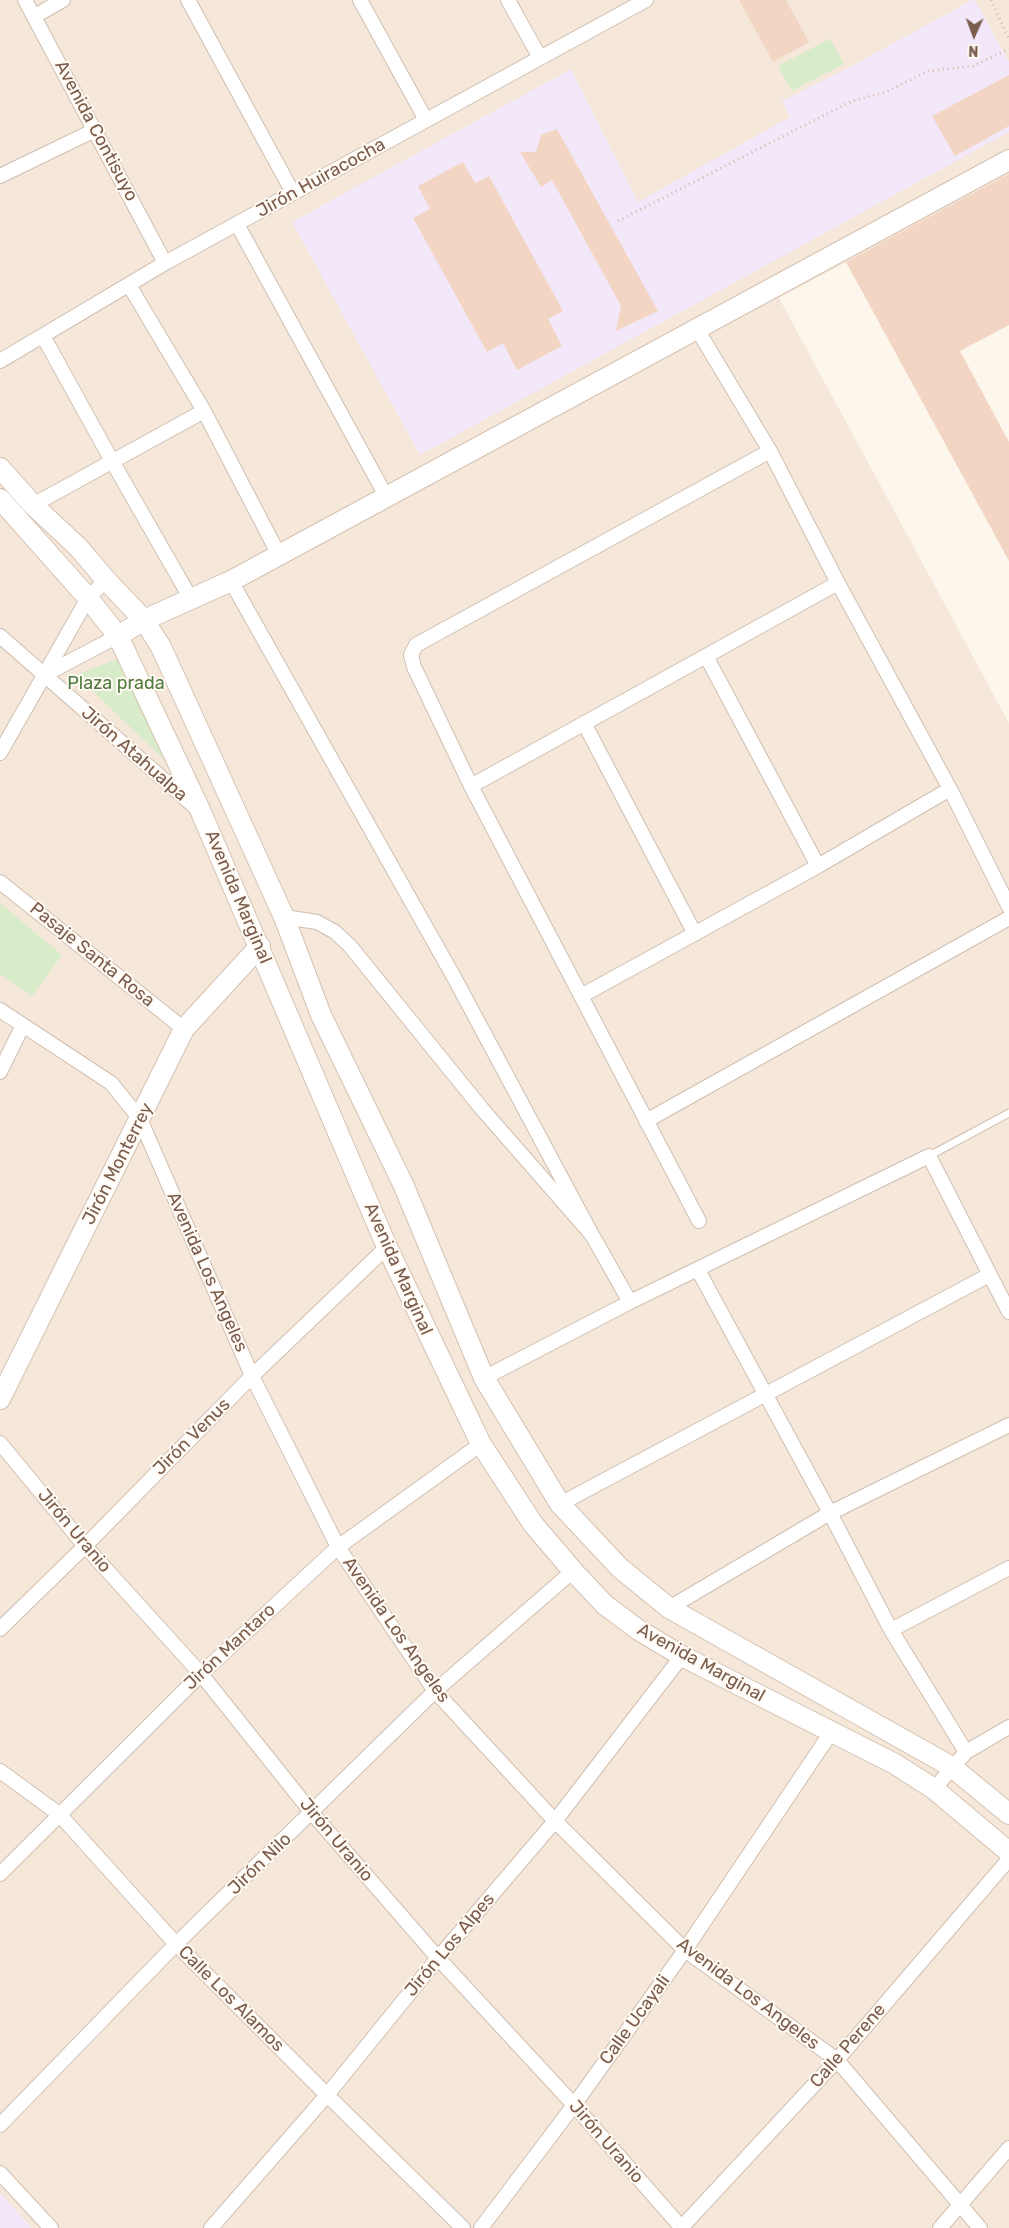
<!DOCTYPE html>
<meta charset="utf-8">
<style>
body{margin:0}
#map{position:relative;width:1009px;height:2228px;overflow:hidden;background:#fdf6ec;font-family:Rubik,sans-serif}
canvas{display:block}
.north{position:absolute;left:949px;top:10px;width:50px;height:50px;-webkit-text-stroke:4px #fffaf3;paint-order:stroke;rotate:182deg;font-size:14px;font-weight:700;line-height:20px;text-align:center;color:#7a5c4d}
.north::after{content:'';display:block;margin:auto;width:18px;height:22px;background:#7a5c4d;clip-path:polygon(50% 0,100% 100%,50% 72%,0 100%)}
</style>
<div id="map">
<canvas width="1009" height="2228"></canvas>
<div class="north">N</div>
</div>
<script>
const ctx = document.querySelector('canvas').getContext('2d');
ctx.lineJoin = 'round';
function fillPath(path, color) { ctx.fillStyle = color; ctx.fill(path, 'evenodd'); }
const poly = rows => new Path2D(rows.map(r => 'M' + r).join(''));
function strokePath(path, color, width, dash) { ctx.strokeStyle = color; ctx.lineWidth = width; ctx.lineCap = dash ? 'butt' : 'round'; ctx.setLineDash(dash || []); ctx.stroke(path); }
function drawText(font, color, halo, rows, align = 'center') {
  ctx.font = font + ' Rubik,sans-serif'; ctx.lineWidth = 4; ctx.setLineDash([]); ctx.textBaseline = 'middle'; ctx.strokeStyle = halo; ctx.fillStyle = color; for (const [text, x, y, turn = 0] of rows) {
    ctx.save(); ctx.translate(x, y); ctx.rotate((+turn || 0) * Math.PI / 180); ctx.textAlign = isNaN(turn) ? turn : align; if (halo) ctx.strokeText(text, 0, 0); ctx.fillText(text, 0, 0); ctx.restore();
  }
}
fillPath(poly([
 [0,0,1009,0,1009,175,779,298,1009,723,1009,2228,0,2228]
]), '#f5e8da');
fillPath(poly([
 [972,0,975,0,1009,62,1009,132,420,455,292,222,571,69,638,202,790,117,782,101,852,66],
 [0,2193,2,2195,32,2228,0,2228]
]), '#f3e8fa');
fillPath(poly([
 [830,39,844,64,792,91,778,66],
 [128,655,180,775,76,675],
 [0,903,62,955,32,996,0,974]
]), '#d8ecc9');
fillPath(poly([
 [739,0,786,0,809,42,773,62],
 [1009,75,1009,126,955,156,932,116],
 [557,129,658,311,616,331,621,306,552,180,541,187,520,152,536,152,541,135],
 [463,162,475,183,489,176,563,311,548,319,562,346,517,370,503,343,487,352,413,218,430,209,418,186],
 [1009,174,1009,325,960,351,1009,442,1009,561,846,262]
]), '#f3d5c3');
const service = poly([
 [929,1156,1009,1113]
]);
const minor = poly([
 [25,0,165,263],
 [188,0,293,193],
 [360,0,426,120],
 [508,0,540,58],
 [35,16,63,0],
 [0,176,95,130],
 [237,224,386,496],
 [129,285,204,411,279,555],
 [697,329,770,451,838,583,950,789,1009,907],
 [43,336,112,461,191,599],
 [0,361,165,263,646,0],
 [33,505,204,411],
 [231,581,455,979,592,1235],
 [0,636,195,807],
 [706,656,818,866],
 [44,675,118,636],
 [584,723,695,934],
 [0,753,88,598,106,580],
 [471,786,838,583],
 [0,882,184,1029],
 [284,917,317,922,335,932,350,946,482,1109,592,1235,630,1302],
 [581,996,818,866,950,789],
 [0,1010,111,1083,140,1119,252,1376,338,1547,435,1691,555,1821,685,1950,837,2060,980,2228],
 [0,1072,23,1025],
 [646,1121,1009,918],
 [699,1221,471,786,414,667,411,655,416,645,770,451],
 [698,1270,830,1513,891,1630,966,1752],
 [484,1378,630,1302,929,1156,1009,1312],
 [0,1443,85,1546,201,1674,312,1813,438,1958,574,2105,682,2228],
 [560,1504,989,1275],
 [669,1608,830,1513,1009,1425],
 [0,1629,85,1546,252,1376,387,1247],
 [891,1630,1009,1568],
 [0,1771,59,1814,176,1944,327,2095,463,2228],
 [934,1789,966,1752,1009,1727],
 [0,1874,201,1674,338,1547,481,1444],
 [0,2125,176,1944,435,1691,573,1571],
 [0,2173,51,2228],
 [211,2228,327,2095,438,1958,555,1821,682,1656],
 [481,2228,574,2105,685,1950,832,1731],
 [681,2228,837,2060,1009,1859],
 [940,2228,1009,2148]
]);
const secondary = poly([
 [0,468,33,505,79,548,106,580,144,620,161,647,284,917,321,1015,403,1184,484,1378,560,1504,620,1568,669,1608,952,1767,1009,1814],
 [0,499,88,598,118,636,201,812,387,1247,481,1444,533,1524,573,1571,605,1605,640,1631,682,1656,895,1764,934,1789,1009,1852],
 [118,636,144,620,231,581,1009,160],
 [0,1399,184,1029,260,946]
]);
strokePath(service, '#d1beb0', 9);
strokePath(minor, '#d1beb0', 16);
strokePath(secondary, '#d6c0b0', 22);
strokePath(poly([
 [991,0,1009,39],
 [618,221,852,101,886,92,928,71,973,66,1009,49]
]), '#d9b8a5', 3, [1, 4]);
strokePath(service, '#fff', 7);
strokePath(minor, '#fff', 14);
strokePath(secondary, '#fff', 20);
drawText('18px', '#7a5c4d', '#fffaf3', [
 ["Avenida Contisuyo",96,131,62],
 ["Jirón Huiracocha",321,178,-29],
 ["Jirón Atahualpa",134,754,41],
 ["Avenida Marginal",238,897,67],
 ["Pasaje Santa Rosa",92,955,39],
 ["Jirón Monterrey",118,1164,-63],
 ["Avenida Marginal",398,1269,66],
 ["Avenida Los Angeles",207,1272,66],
 ["Jirón Venus",192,1437,-45],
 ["Jirón Uranio",74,1531,50],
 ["Avenida Los Angeles",396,1630,55],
 ["Jirón Mantaro",230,1647,-43],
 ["Avenida Marginal",701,1663,29],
 ["Jirón Uranio",336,1840,50],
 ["Jirón Nilo",260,1864,-44],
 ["Jirón Los Alpes",450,1945,-50],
 ["Avenida Los Angeles",748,1994,37],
 ["Calle Los Alamos",231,1999,45],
 ["Calle Ucayali",635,2020,-54],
 ["Calle Perene",848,2046,-49],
 ["Jirón Uranio",606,2142,49]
]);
drawText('18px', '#537a41', '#fffaf3', [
 ["Plaza prada",116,684]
]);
</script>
